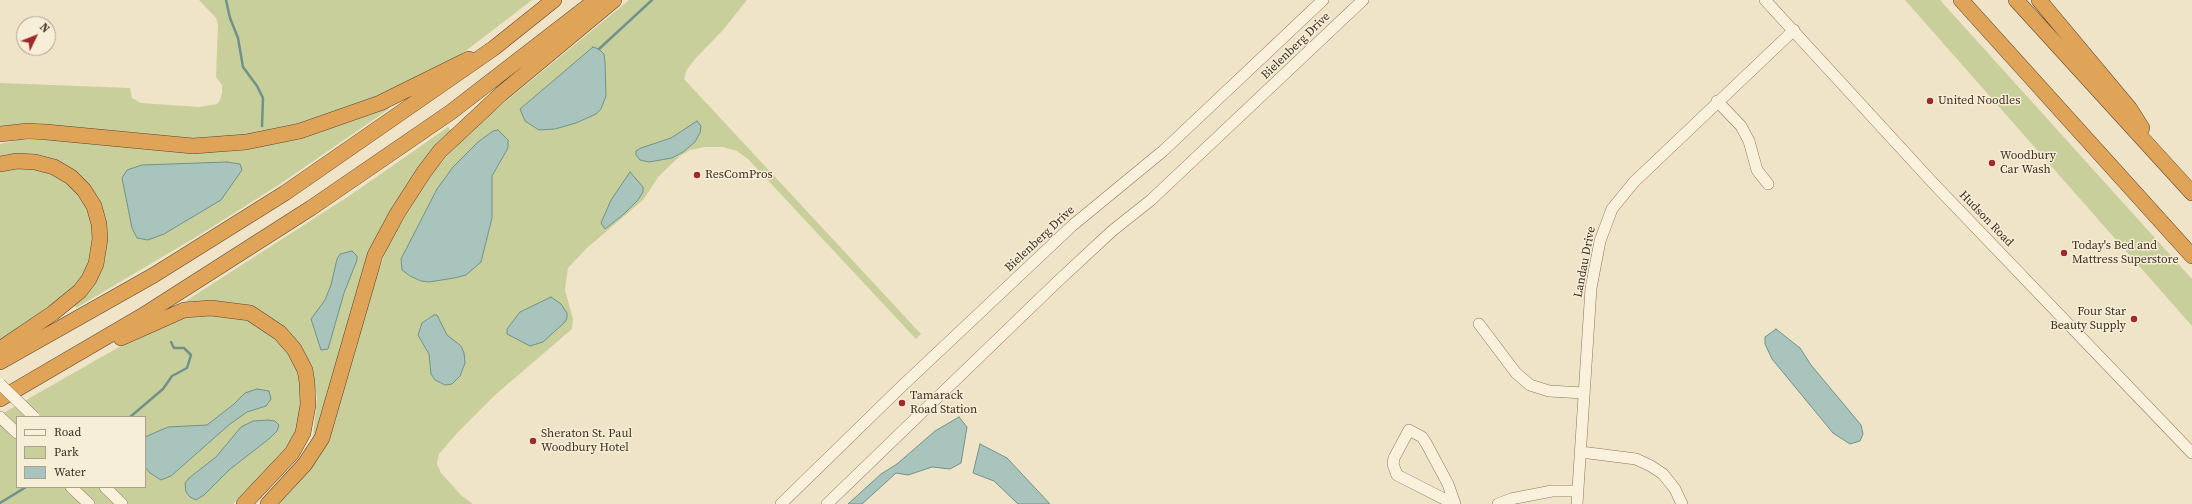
<!DOCTYPE html>
<style>
body{margin:0}
#map{position:relative;width:2192px;height:504px;overflow:hidden;background:#f0e4c8;font-family:"Source Serif 4",serif}
canvas{display:block}
.legend{position:absolute;left:16px;top:416px;width:130px;height:72px;box-sizing:border-box;background:#f7eed8;border:1px solid #ada18e;margin:0;padding:5px 7px;list-style:none;font-size:12px;color:#3d2e20}
.legend li{display:flex;align-items:center;gap:8px;height:20px}
.legend b{width:20px;border:1px solid #ada18e}
.north{position:absolute;left:16px;top:16px;width:40px;height:40px;box-sizing:border-box;background:#f7eed8;border:1px solid #ada18e;border-radius:50%;rotate:47deg;font-size:11px;font-weight:700;line-height:16px;text-align:center;color:#3d2e20}
.north::after{content:'';display:block;margin:auto;width:14px;height:18px;background:#9e2a2b;clip-path:polygon(50% 0,100% 100%,50% 72%,0 100%)}
</style>
<div id="map">
<canvas width="2192" height="504"></canvas>
<ul class="legend">
<li><b style="height:5px;background:#faf1dc"></b>Road</li>
<li><b style="height:11px;background:#c9cf9b"></b>Park</li>
<li><b style="height:11px;background:#a9c4bc"></b>Water</li>
</ul>
<div class="north">N</div>
</div>
<script>
const ctx = document.querySelector('canvas').getContext('2d');
ctx.lineJoin = 'round';
function fillPath(path, color) { ctx.fillStyle = color; ctx.fill(path, 'evenodd'); }
const poly = rows => new Path2D(rows.map(r => 'M' + r).join(''));
function strokePath(path, color, width, dash) { ctx.strokeStyle = color; ctx.lineWidth = width; ctx.lineCap = dash ? 'butt' : 'round'; ctx.setLineDash(dash || []); ctx.stroke(path); }
function drawText(font, color, halo, rows, align = 'center') {
  ctx.font = font + ' "Source Serif 4",serif'; ctx.lineWidth = 3; ctx.setLineDash([]); ctx.textBaseline = 'middle'; ctx.strokeStyle = halo; ctx.fillStyle = color; for (const [text, x, y, turn = 0] of rows) {
    ctx.save(); ctx.translate(x, y); ctx.rotate((+turn || 0) * Math.PI / 180); ctx.textAlign = isNaN(turn) ? turn : align; if (halo) ctx.strokeText(text, 0, 0); ctx.fillText(text, 0, 0); ctx.restore();
  }
}
fillPath(poly([
 [199,0,532,0,467,50,419,80,329,116,264,134,193,140,81,131,37,123,0,127,0,83,130,88,132,98,141,103,199,107,217,104,220,100,222,93,222,85,216,77,218,24,216,18],
 [629,0,747,0,723,30,695,59,686,71,684,79,921,334,916,339,748,159,737,151,723,147,705,147,690,150,680,156,659,176,643,200,587,248,568,268,565,290,573,319,572,329,495,395,459,431,439,454,437,464,441,473,462,496,473,504,278,504,297,484,390,241,432,174,458,143,487,117],
 [1905,0,1940,0,2192,279,2192,326],
 [387,106,389,109,277,186,201,234,76,308,74,304,101,265,83,181,0,158,0,144,18,140,67,140,186,148],
 [448,127,451,130,401,199,317,438,313,436,317,398,312,372,281,326,181,304,349,196],
 [15,168,45,170,66,181,84,200,95,231,89,268,75,289,0,343,0,171],
 [202,315,242,318,261,327,281,343,295,363,303,389,299,431,277,460,233,504,0,504,0,415,133,339,179,319],
 [17,417,145,417,145,487,17,487]
]), '#c9cf9b');
const water = poly([
 [593,47,599,49,604,54,605,61,606,96,601,109,596,114,576,123,555,129,539,130,525,121,520,109,593,47],
 [697,121,701,126,700,133,695,142,683,152,672,158,649,162,640,160,636,155,636,151,641,148,671,138,697,121],
 [498,130,508,140,508,148,492,176,492,218,481,262,466,275,454,278,429,282,421,281,410,276,402,270,401,259,437,189,453,167,478,142,493,131,498,130],
 [227,162,240,164,242,170,221,200,164,234,148,240,137,238,132,228,122,178,127,170,142,165,227,162],
 [630,172,643,187,643,192,638,200,624,214,605,229,601,223,611,200,630,172],
 [352,251,357,256,357,260,344,293,328,349,321,350,311,319,325,300,331,285,337,259,340,254,352,251],
 [551,297,561,304,567,313,567,318,565,322,543,342,530,346,507,334,507,329,520,312,551,297],
 [434,315,437,315,447,335,461,346,464,353,465,363,460,376,452,384,445,385,435,380,431,374,429,354,418,335,422,323,434,315],
 [1776,329,1800,348,1811,365,1861,425,1863,434,1860,441,1850,444,1833,433,1772,359,1765,344,1765,337,1776,329],
 [257,389,269,391,271,399,266,406,247,412,230,424,171,476,161,480,150,473,145,467,145,437,168,427,207,425,234,404,245,393,257,389],
 [959,417,967,427,961,463,950,469,932,467,908,475,896,473,862,504,848,504,881,474,897,464,935,431,959,417],
 [268,420,275,421,279,425,277,431,270,438,229,470,204,495,196,500,190,497,186,492,185,483,189,478,216,457,241,427,253,421,268,420],
 [980,444,1007,458,1050,504,1018,504,994,481,973,473,980,444]
]);
fillPath(water, '#a9c4bc');
strokePath(water, '#6f938a', 1);
strokePath(poly([
 [226,0,230,18,238,38,243,67,257,86,263,98,262,126],
 [599,49,652,0],
 [130,417,163,389,172,376,187,368,191,355,184,348,174,348,171,342],
 [0,503,26,487]
]), '#6f938a', 2.5);
const minor = poly([
 [1765,0,1933,183,2192,453],
 [1717,101,1741,126,1749,141,1757,170,1768,184],
 [1479,324,1516,373,1530,385,1549,391,1584,393],
 [0,417,17,433],
 [1581,452,1636,459,1651,466,1663,474,1675,489,1682,504],
 [71,487,89,504],
 [105,487,122,504],
 [781,504,901,387,1073,225,1163,151,1323,0],
 [827,504,1056,283,1112,231,1151,200,1363,0],
 [1454,504,1397,475,1393,464,1394,458,1409,430,1422,437,1426,443,1448,484,1455,504],
 [1498,504,1511,499,1552,491,1578,491],
 [1577,504,1591,288,1600,241,1612,209,1634,182,1794,30]
]);
const highway = poly([
 [1961,0,2192,256],
 [2016,0,2192,193],
 [2039,0,2130,109,2142,128],
 [0,134,28,131,46,132,193,146,246,142,300,131,380,103,469,59],
 [0,164,17,161,35,162,54,167,71,177,84,190,94,206,99,224,100,239,96,264,89,279,80,291,53,313,0,349],
 [121,338,184,310,211,308,250,313,280,333,294,349,305,370,307,382,308,405,303,433,292,453,244,504],
 [0,362,154,275,285,193,494,48,554,0],
 [0,399,142,316,311,208,451,112,596,0],
 [268,504,305,464,322,438,375,255,397,214,424,172,440,151,501,94,614,0]
]);
strokePath(minor, '#8d765c', 12);
strokePath(highway, '#5b4430', 16);
strokePath(minor, '#faf1dc', 11);
strokePath(highway, '#e0a458', 15);
const minorBridge = poly([
 [0,384,34,417]
]);
strokePath(minorBridge, '#8d765c', 12, []);
strokePath(minorBridge, '#faf1dc', 11);
for (const [x, y, r, color] of [
 [1930,101,4,"#9e2a2b"],
 [1992,163,4,"#9e2a2b"],
 [697,175,4,"#9e2a2b"],
 [2064,253,4,"#9e2a2b"],
 [2134,319,4,"#9e2a2b"],
 [902,403,4,"#9e2a2b"],
 [533,441,4,"#9e2a2b"]
]) { const dot = new Path2D(); dot.arc(x, y, r, 0, 2 * Math.PI); ctx.fillStyle = color; ctx.fill(dot); strokePath(dot, '#f7eed8', 1.5); }
drawText('12px', '#3d2e20', '#f7eed8', [
 ["Bielenberg Drive",1296,46,-44],
 ["Hudson Road",1986,219,46],
 ["Bielenberg Drive",1040,239,-43],
 ["Landau Drive",1585,262,-79]
]);
drawText('12px', '#3d2e20', '#f7eed8', [
 ["United Noodles",1938,101],
 ["Woodbury",2000,156],
 ["Car Wash",2000,170],
 ["ResComPros",705,175],
 ["Today's Bed and",2072,246],
 ["Mattress Superstore",2072,260],
 ["Four Star",2126,312,"right"],
 ["Beauty Supply",2126,326,"right"],
 ["Tamarack",910,396],
 ["Road Station",910,410],
 ["Sheraton St. Paul",541,434],
 ["Woodbury Hotel",541,448]
], 'left');
</script>
